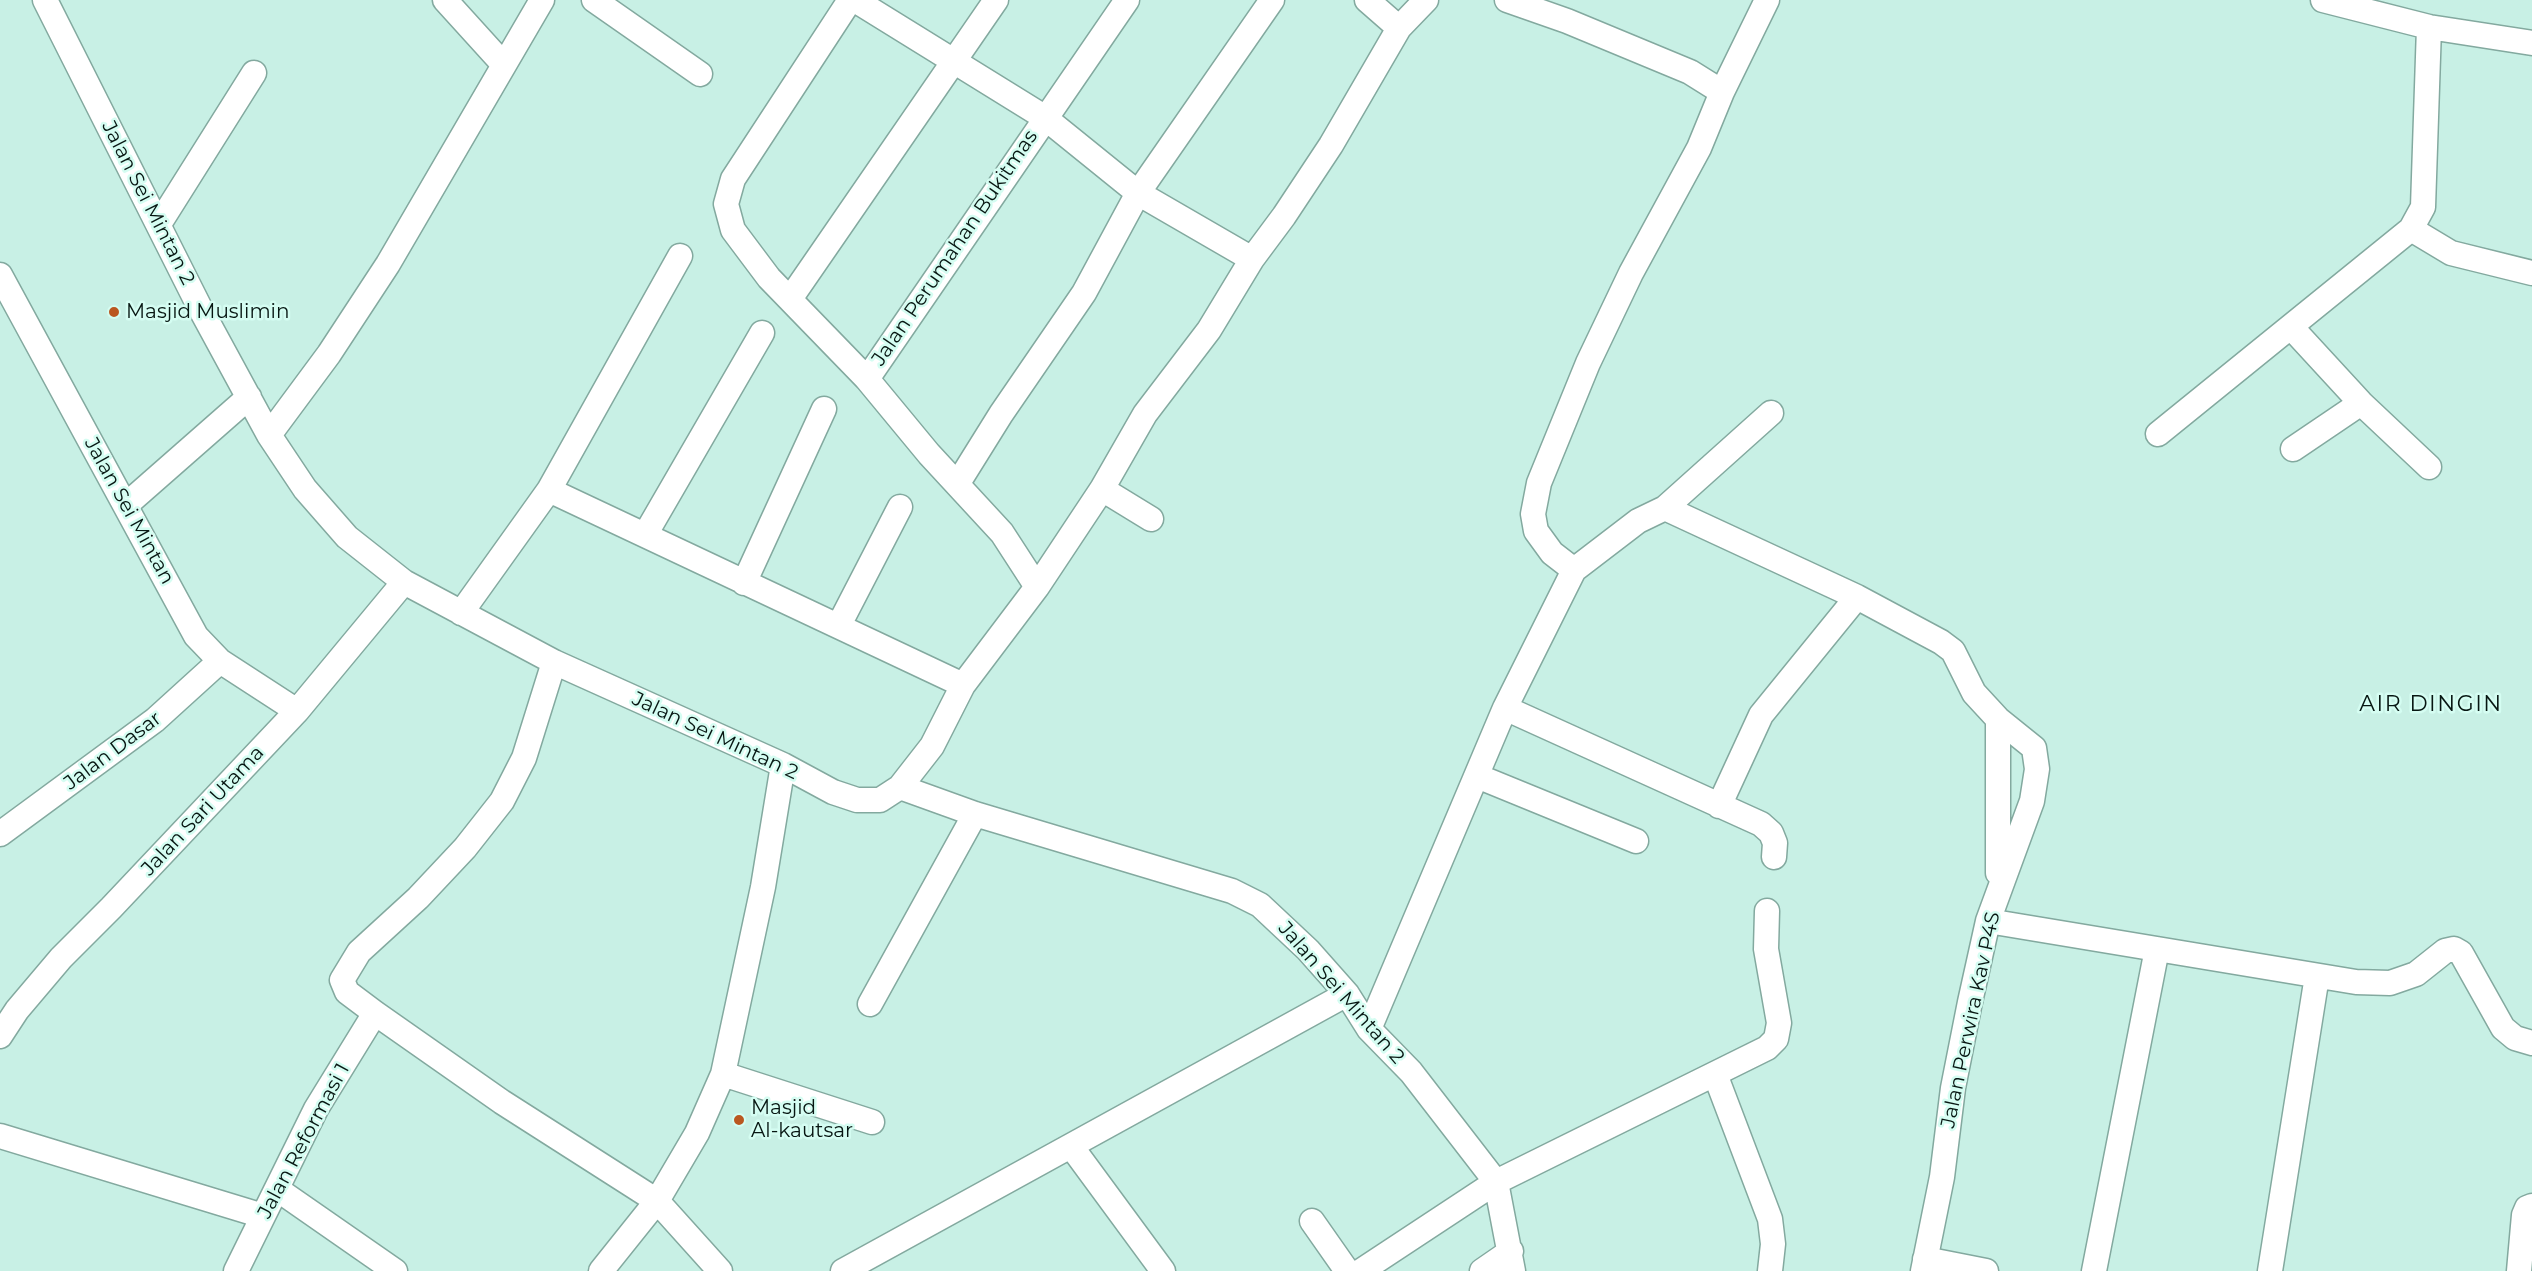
<!DOCTYPE html>
<style>
body{margin:0}
canvas{display:block;background:#c8f0e5}
</style>
<canvas width="2532" height="1271"></canvas>
<script>
const ctx = document.querySelector('canvas').getContext('2d');
ctx.lineJoin = 'round';
const poly = rows => new Path2D(rows.map(r => 'M' + r).join(''));
function strokePath(path, color, width, dash) { ctx.strokeStyle = color; ctx.lineWidth = width; ctx.lineCap = dash ? 'butt' : 'round'; ctx.setLineDash(dash || []); ctx.stroke(path); }
function drawText(font, color, halo, rows, align = 'center') {
  ctx.font = font + ' Montserrat,sans-serif'; ctx.lineWidth = 5; ctx.setLineDash([]); ctx.textBaseline = 'middle'; ctx.strokeStyle = halo; ctx.fillStyle = color; for (const [text, x, y, turn = 0] of rows) {
    ctx.save(); ctx.translate(x, y); ctx.rotate((+turn || 0) * Math.PI / 180); ctx.textAlign = isNaN(turn) ? turn : align; if (halo) ctx.strokeText(text, 0, 0); ctx.fillText(text, 0, 0); ctx.restore();
  }
}
const minor = poly([
 [45,0,200,308,269,435,305,489,347,537,404,582,554,662,783,765,833,792,857,800,880,800,900,787,932,746,963,685,1037,587,1002,533,929,454,867,379,769,278,733,230,726,204,733,179,850,0],
 [445,0,504,65],
 [594,0,700,74],
 [855,0,1044,117,1138,193,1252,259],
 [1367,0,1399,28,1426,0],
 [1507,0,1567,21,1690,72,1722,92],
 [2323,0,2429,27,2532,43],
 [159,224,254,73],
 [2411,229,2451,253,2532,273],
 [0,275,196,636,220,661,297,711],
 [790,299,996,0],
 [2291,327,2361,403,2429,467],
 [867,379,1127,0],
 [2158,434,2411,229,2423,207,2429,27],
 [269,435,329,354,388,264,542,0],
 [2293,449,2361,403],
 [958,483,1001,414,1084,293,1138,193,1272,0],
 [1102,489,1151,519],
 [549,490,963,685],
 [126,505,249,397],
 [1665,508,1857,597,1941,642,1953,651,1974,693,1998,719,2034,748,2037,769,2032,801,1988,921,1970,1002,1953,1088,1942,1177,1923,1271],
 [645,535,762,333],
 [1574,570,1552,553,1536,531,1533,514,1539,483,1588,363,1631,273,1699,148,1722,92,1767,0],
 [744,583,824,409],
 [1037,587,1102,489,1145,414,1209,330,1252,259,1284,216,1331,145,1399,28],
 [461,613,549,490,680,256],
 [839,625,900,507],
 [554,662,524,758,502,801,465,848,418,898,359,952,342,980,347,992,375,1013,502,1102,657,1201,720,1271],
 [1505,708,1761,824,1771,833,1775,843,1774,857],
 [1477,776,1636,841],
 [900,787,975,814,1232,891,1260,905,1308,950,1347,994,1369,1029,1411,1072,1496,1182,1513,1271],
 [1719,806,1761,715,1857,597],
 [0,834,155,720,220,661],
 [1998,873,1998,719],
 [1988,921,2356,982,2390,983,2416,974,2445,951,2454,949,2461,953,2503,1028,2515,1038,2532,1043],
 [870,1004,975,814],
 [1369,1029,1505,708,1574,570,1638,521,1665,508,1771,413],
 [0,1036,17,1010,61,958,111,908,297,711,404,582],
 [723,1074,872,1122],
 [1715,1074,1770,1219,1773,1244,1770,1271],
 [0,1136,263,1216],
 [1071,1146,1163,1271],
 [277,1189,395,1271],
 [1312,1221,1347,1271],
 [1925,1259,1986,1271],
 [236,1271,316,1109,375,1013],
 [601,1271,657,1201,697,1133,723,1074,763,887,783,765],
 [843,1271,1347,994],
 [1361,1271,1496,1182,1767,1048,1776,1039,1779,1023,1766,949,1767,911],
 [1482,1271,1511,1251],
 [2094,1271,2157,949],
 [2270,1271,2317,976],
 [2519,1271,2524,1215,2527,1208,2532,1206]
]);
strokePath(minor, '#83a99f', 27);
strokePath(minor, '#fff', 24);
for (const [x, y, r, color] of [
 [114,312,6,"#ba5720"],
 [739,1120,6,"#ba5720"]
]) { const dot = new Path2D(); dot.arc(x, y, r, 0, 2 * Math.PI); ctx.fillStyle = color; ctx.fill(dot); strokePath(dot, '#d5fdf2', 2); }
drawText('20px', '#071612', '#d5fdf2', [
 ["Jalan Sei Mintan 2",148,203,63],
 ["Jalan Perumahan Bukitmas",955,248,-56],
 ["Jalan Sei Mintan",129,511,61],
 ["Jalan Sei Mintan 2",715,736,25],
 ["Jalan Dasar",113,751,-37],
 ["Jalan Sari Utama",203,811,-47],
 ["Jalan Sei Mintan 2",1341,993,49],
 ["Jalan Perwira Kav P4S",1971,1020,-78],
 ["Jalan Reformasi 1",304,1141,-62]
]);
drawText('20px', '#071612', '#d5fdf2', [
 ["Masjid Muslimin",126,312],
 ["Masjid",751,1108],
 ["Al-kautsar",751,1131]
], 'left');
ctx.letterSpacing = '1.5px';
drawText('22px', '#071612', '#d5fdf2', [
 ["AIR DINGIN",2431,705]
]);
ctx.letterSpacing = '0px';
</script>
